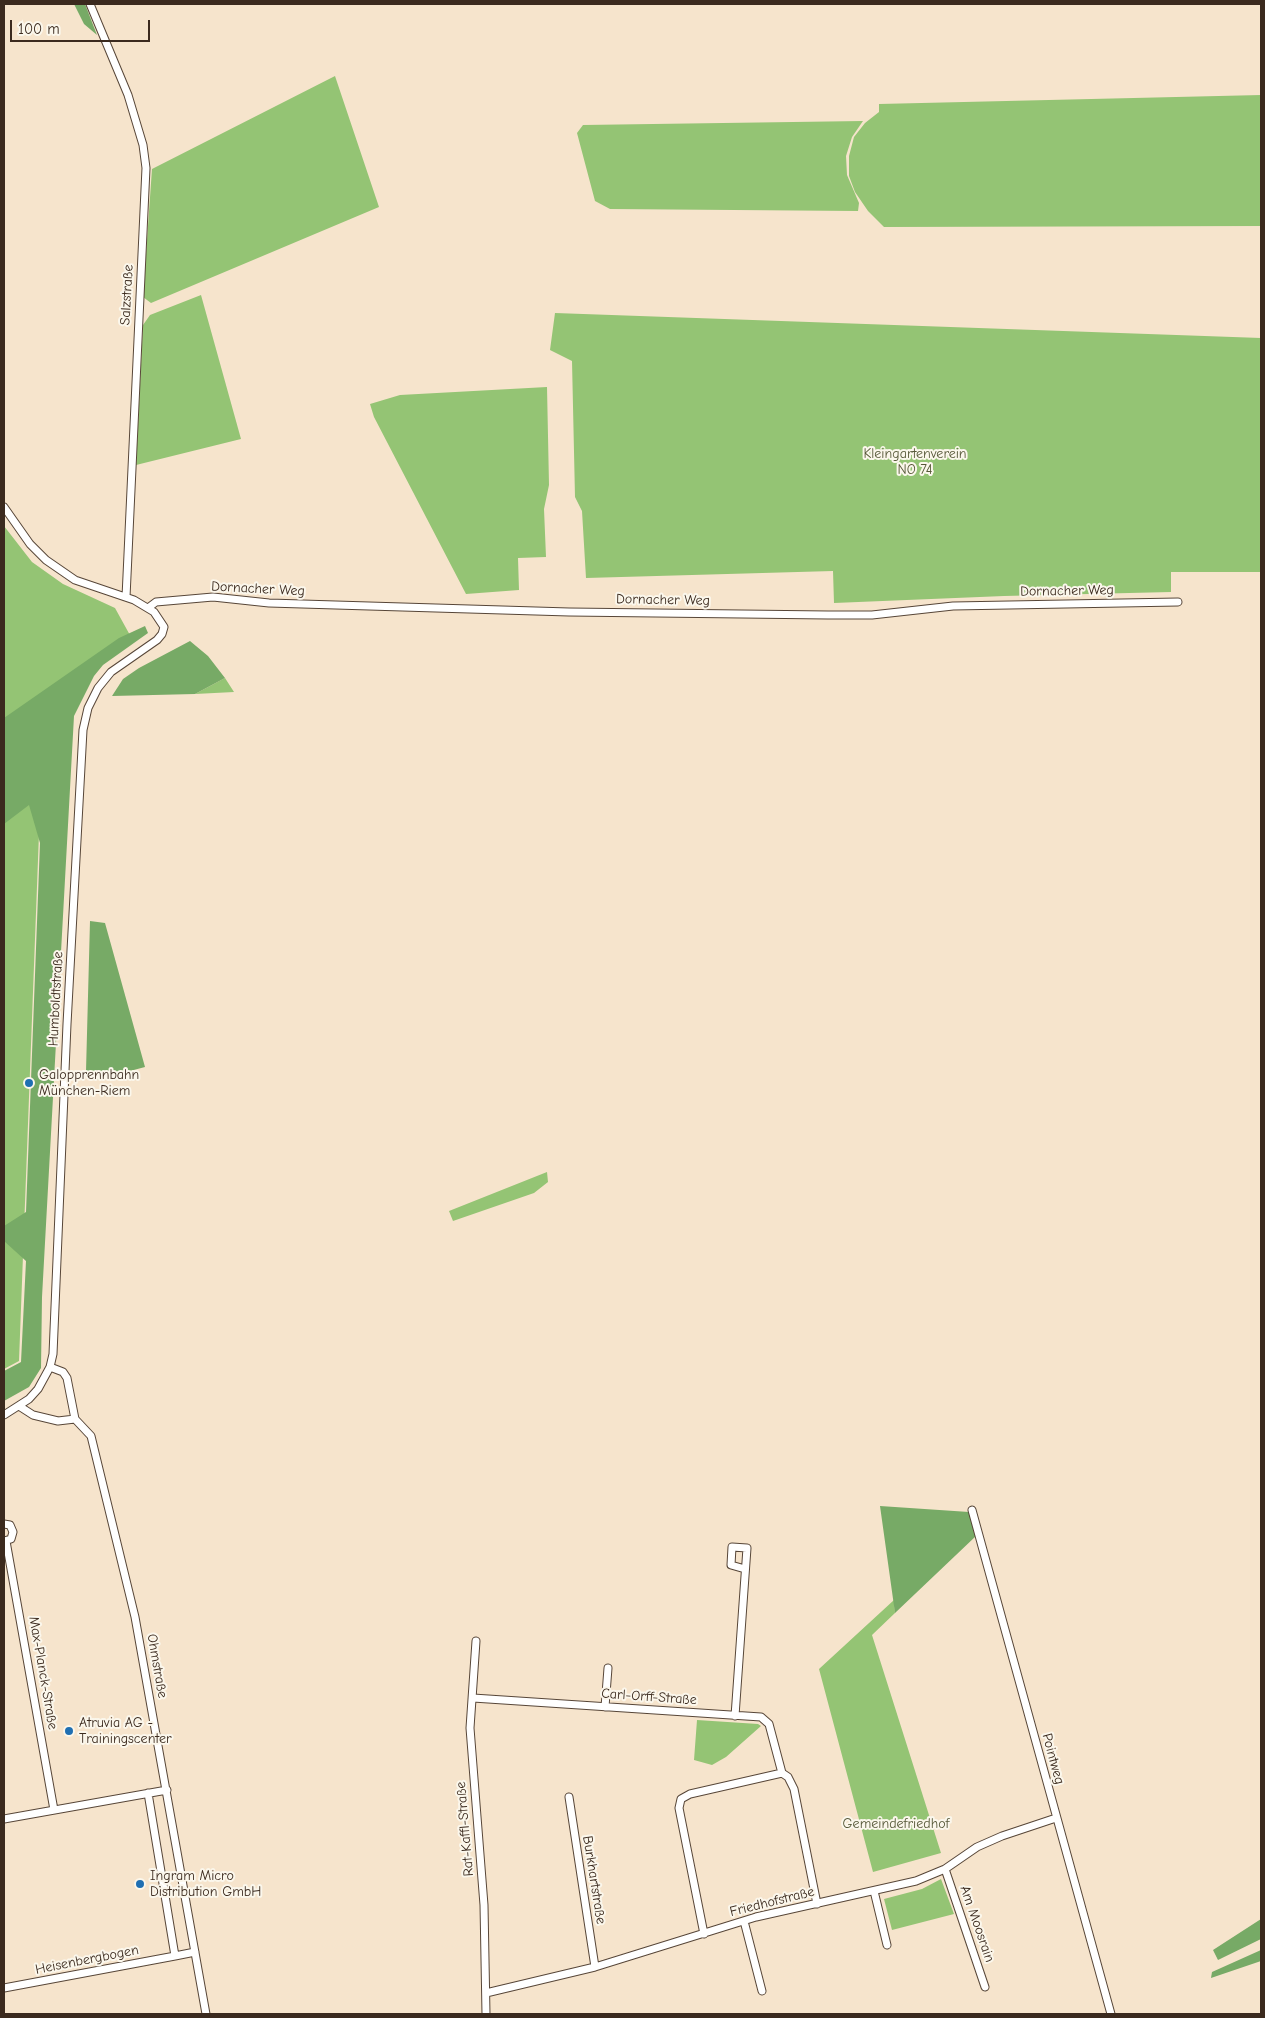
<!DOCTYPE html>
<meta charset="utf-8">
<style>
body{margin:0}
#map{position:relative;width:1265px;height:2018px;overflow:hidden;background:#f6e4cc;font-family:"Comic Neue",sans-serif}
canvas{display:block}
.frame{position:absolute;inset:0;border:5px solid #3b2a1e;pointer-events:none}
.scale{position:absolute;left:10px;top:20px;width:140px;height:22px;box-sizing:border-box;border:2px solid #3b2a1e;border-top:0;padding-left:6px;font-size:15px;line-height:18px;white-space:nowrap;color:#3b2a1e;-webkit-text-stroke:4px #fbf7ec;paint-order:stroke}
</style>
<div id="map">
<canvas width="1265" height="2018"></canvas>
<div class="frame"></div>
<div class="scale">100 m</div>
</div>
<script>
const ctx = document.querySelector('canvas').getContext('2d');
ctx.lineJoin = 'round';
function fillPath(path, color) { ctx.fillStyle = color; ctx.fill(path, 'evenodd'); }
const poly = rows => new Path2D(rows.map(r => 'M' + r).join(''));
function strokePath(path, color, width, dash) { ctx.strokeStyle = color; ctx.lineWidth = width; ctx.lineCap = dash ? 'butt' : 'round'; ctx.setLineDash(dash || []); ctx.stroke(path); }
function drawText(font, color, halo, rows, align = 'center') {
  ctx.font = font + ' "Comic Neue",sans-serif'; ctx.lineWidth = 4; ctx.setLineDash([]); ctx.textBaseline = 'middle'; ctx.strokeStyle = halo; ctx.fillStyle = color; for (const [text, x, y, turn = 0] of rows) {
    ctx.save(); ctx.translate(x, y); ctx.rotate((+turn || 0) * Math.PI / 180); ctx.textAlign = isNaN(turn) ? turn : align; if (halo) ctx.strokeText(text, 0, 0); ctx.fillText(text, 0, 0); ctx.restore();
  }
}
fillPath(poly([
 [335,76,379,207,151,303,143,297,152,169],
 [1261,95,1261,226,884,227,868,211,855,192,849,176,849,156,854,137,865,123,879,112,879,104],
 [863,121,852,137,846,156,847,175,859,203,858,211,610,209,595,201,577,133,583,125],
 [201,295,241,439,136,465,143,325,150,315],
 [555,313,1261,338,1261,572,1171,572,1171,592,1004,596,834,603,833,571,586,578,582,511,575,497,572,361,550,350],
 [547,387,549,485,544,509,546,557,518,558,519,590,466,594,374,417,370,404,400,395],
 [4,526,32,562,63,584,115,608,131,637,77,684,42,754,19,1361,4,1369],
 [225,678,234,692,195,694],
 [547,1172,548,1182,534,1193,453,1221,449,1211],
 [894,1600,895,1613,872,1635,941,1853,873,1872,819,1669],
 [697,1720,758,1724,761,1726,726,1757,712,1765,694,1760],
 [941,1879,954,1914,892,1930,884,1899,922,1889]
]), '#94c474');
fillPath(poly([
 [74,4,85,4,97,35,84,24],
 [145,626,148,633,103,665,94,676,74,716,42,1297,41,1368,29,1387,4,1401,4,1371,21,1362,26,1261,4,1241,4,1226,26,1212,40,843,29,805,4,824,4,718,119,638],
 [190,641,208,656,225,678,195,694,112,696,123,679,139,668],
 [90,921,105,923,145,1067,96,1080,86,1071],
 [880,1506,969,1512,976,1536,895,1613],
 [1261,1919,1261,1939,1218,1960,1213,1950],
 [1261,1950,1261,1961,1211,1978,1212,1972]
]), '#7a6');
const minor = poly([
 [90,4,128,95,143,145,146,168,126,597],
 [4,507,30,544,46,560,75,580,134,600,154,612,164,627,162,634,157,640,111,672,98,688,88,708,83,730,67,1024,53,1354,50,1367,38,1389,29,1399,4,1415],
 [148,608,156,602,213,597,269,603,569,612,828,615,872,615,953,606,1178,602],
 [50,1367,63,1372,67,1378,75,1419,91,1436,135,1617,206,2014],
 [19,1406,33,1415,58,1421,75,1419],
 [972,1510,1111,2014],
 [4,1524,10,1525,13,1532,11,1539,4,1541],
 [6,1541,54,1810],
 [476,1641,470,1728,484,1905,486,2014],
 [473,1698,761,1717,769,1724,782,1773],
 [605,1707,608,1668],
 [735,1716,747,1548,732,1547,731,1565,745,1569],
 [569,1797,595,1967],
 [4,1819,167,1790],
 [945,1869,985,1987],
 [874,1891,887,1945],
 [744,1921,762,1991],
 [704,1934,679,1808,681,1799,690,1794,782,1773,788,1777,794,1789,817,1904],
 [175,1956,195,1952],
 [4,1988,175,1956,148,1793],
 [486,1993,595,1967,756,1917,916,1881,945,1869,977,1847,1002,1836,1056,1818]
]);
strokePath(minor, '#574638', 9);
strokePath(minor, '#fff', 7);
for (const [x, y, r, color] of [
 [29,1083,5,"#1f6fb2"],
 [69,1731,5,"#1f6fb2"],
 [140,1884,5,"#1f6fb2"]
]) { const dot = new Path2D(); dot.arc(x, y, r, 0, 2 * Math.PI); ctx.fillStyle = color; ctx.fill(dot); strokePath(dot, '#fbf7ec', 2); }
drawText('14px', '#3b2a1e', '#fbf7ec', [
 ["Salzstraße",127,295,-87],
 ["Dornacher Weg",258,589,3],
 ["Dornacher Weg",1067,591,-1],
 ["Dornacher Weg",663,600,1],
 ["Humboldtstraße",56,999,-87],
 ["Ohmstraße",157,1666,80],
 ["Max-Planck-Straße",43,1673,80],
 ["Carl-Orff-Straße",649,1697,4],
 ["Pointweg",1053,1759,75],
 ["Rat-Kaffl-Straße",465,1829,-95],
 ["Burkhartstraße",594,1880,81],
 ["Friedhofstraße",772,1902,-14],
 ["Am Moosrain",977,1924,71],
 ["Heisenbergbogen",87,1960,-11]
]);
drawText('14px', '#565838', '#fbf7ec', [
 ["Kleingartenverein",915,454],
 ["NO 74",915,470],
 ["Gemeindefriedhof",896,1824]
]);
drawText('14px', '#3b2a1e', '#fbf7ec', [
 ["Galopprennbahn",39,1075],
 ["München-Riem",39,1091],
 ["Atruvia AG -",79,1723],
 ["Trainingscenter",79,1739],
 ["Ingram Micro",150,1876],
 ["Distribution GmbH",150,1892]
], 'left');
</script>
